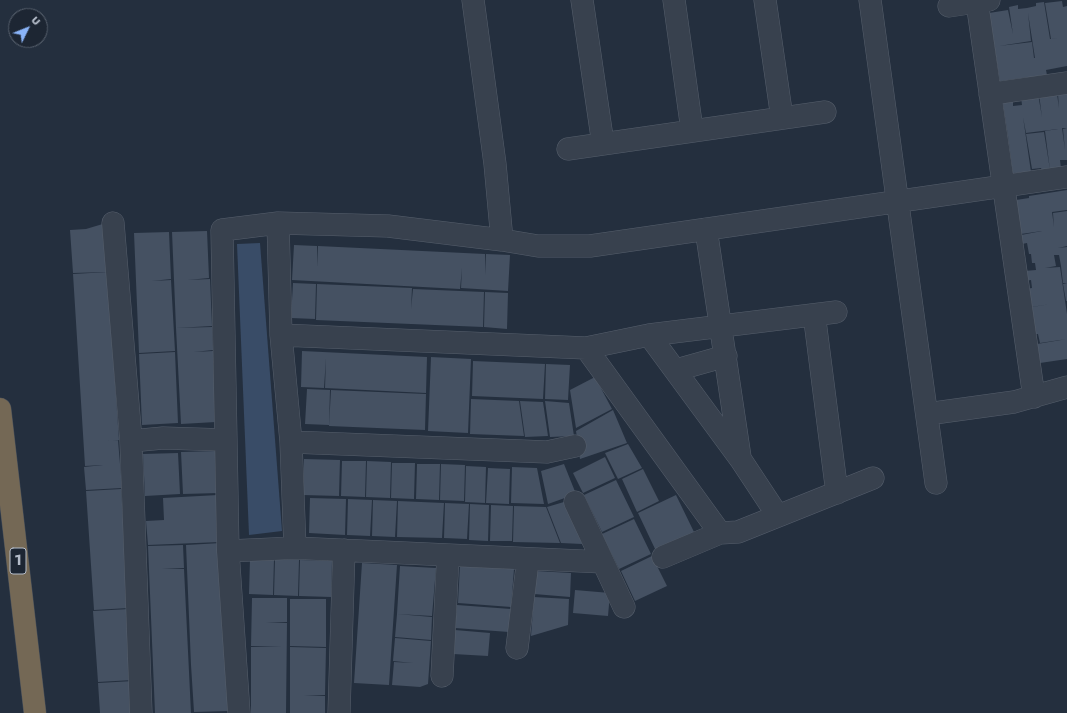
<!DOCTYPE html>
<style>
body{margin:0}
#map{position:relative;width:1067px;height:713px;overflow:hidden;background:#242f3e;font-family:Jost,sans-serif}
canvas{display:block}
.north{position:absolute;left:8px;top:8px;width:40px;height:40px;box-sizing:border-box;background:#1d2633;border:1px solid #59626f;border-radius:50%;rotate:47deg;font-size:11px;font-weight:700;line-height:16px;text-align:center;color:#b4bcc9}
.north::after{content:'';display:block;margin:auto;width:14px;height:18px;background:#8ab4f8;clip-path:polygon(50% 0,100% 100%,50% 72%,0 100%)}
</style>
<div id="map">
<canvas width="1067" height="713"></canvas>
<div class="north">U</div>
</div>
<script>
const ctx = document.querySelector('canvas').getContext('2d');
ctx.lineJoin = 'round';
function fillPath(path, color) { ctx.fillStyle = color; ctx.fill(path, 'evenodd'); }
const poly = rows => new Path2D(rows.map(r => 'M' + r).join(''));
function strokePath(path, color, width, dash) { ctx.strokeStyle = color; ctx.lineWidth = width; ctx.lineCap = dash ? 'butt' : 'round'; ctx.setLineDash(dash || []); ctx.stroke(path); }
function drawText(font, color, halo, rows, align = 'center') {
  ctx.font = font + ' Jost,sans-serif'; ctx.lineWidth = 3.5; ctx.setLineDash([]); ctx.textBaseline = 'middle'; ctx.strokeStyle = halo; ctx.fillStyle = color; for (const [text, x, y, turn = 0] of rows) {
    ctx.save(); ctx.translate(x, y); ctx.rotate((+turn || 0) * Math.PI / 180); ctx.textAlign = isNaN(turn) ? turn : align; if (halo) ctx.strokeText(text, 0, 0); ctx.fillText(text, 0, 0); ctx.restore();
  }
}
fillPath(poly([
 [260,243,282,531,249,535,237,244]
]), '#394c67');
fillPath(poly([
 [1062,1,1063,7,1067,6,1067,66,1046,70,1047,75,1037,76,1038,79,1028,77,1000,81,989,13,1008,10,1013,34,1009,7,1018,5,1018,9,1027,8,1036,6,1036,3,1044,2,1050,39,1060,38,1051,39,1045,3],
 [1028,13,1035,58,1034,58,1032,42,999,46,1031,41],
 [1067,93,1067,128,1062,128,1065,150,1063,129,1067,128,1067,160,1060,160,1061,168,1050,170,1045,131,1058,129,1026,133,1023,117,1031,172,1013,173,1008,136,1021,134,1008,136,1003,103,1013,101,1013,106,1022,105,1021,97,1038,94,1042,117,1039,94,1057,94,1059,108,1058,94],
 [1044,132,1050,170,1042,171,1041,168,1032,169,1026,134],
 [1067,190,1067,210,1052,212,1054,227,1053,213,1067,211,1067,246,1058,248,1067,247,1067,265,1061,266,1059,255,1054,255,1056,266,1045,268,1060,267,1067,314,1067,339,1040,343,1038,334,1031,334,1032,307,1051,304,1031,307,1025,289,1032,288,1031,280,1025,281,1024,271,1036,270,1035,263,1032,263,1031,254,1029,254,1027,243,1022,244,1021,235,1042,231,1021,234,1016,200,1029,198,1029,196],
 [106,223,108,272,73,273,70,230,86,229],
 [207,231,209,278,188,280,210,279,212,326,176,328,173,256,195,255,173,256,172,232],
 [169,232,171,279,152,281,171,280,175,351,139,353,138,329,160,328,138,329,134,233],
 [294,245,317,246,317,267,318,246,485,254,485,275,486,254,510,255,508,291,461,288,462,268,460,289,292,280],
 [1067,265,1067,283,1063,283,1061,266],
 [108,272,114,368,79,370,73,274],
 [293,283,316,284,315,319,291,318],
 [1067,283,1067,301,1066,301,1063,284],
 [317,284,412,288,411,309,413,289,484,292,483,327,435,325,436,304,435,325,316,320],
 [485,292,508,293,507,329,484,327],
 [212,327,213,350,194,352,213,351,216,422,181,424,176,328],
 [1067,339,1067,359,1040,363,1037,344],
 [302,351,427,357,426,393,325,388,326,358,324,388,301,387],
 [175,352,176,376,154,377,176,376,178,423,142,425,139,354],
 [431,357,471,359,468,433,428,431],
 [473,361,545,364,543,399,472,396],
 [546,364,570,365,568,400,545,399],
 [114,368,119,440,100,441,118,440,122,488,86,490,84,467,103,465,85,466,79,370],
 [595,377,612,409,576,428,570,390],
 [307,389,330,390,329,425,305,424],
 [331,390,426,394,425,430,401,429,402,408,401,429,329,426],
 [471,399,519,401,524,436,470,434],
 [520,401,543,402,548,436,525,437],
 [545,401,569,403,574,436,550,437],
 [613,410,627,443,580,459,576,431],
 [628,444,642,468,618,479,605,453],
 [217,451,219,493,183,494,181,452],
 [178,453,180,494,145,496,143,454],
 [605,457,615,478,583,493,573,473],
 [304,459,340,460,339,496,303,495],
 [342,461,366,461,365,497,341,496],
 [367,461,391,462,390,498,366,497],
 [392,463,415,463,414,499,391,498],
 [417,464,440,464,439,500,416,499],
 [441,464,465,465,464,501,440,500],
 [564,464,576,494,548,504,541,471],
 [466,466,486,467,485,503,465,502],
 [512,467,537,468,544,504,511,503],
 [488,468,510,469,509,504,486,503],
 [643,469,659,501,637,512,622,479],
 [616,480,634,517,602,532,584,495],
 [121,489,129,608,94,610,86,491],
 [218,495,220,542,148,545,146,521,164,520,163,498],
 [676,495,694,532,656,551,638,513],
 [310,498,346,499,345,535,309,533],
 [348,499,372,500,370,536,347,535],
 [574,499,582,544,561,543,547,507],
 [373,500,397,501,395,537,372,536],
 [398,501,444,503,442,538,397,537],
 [445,503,469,504,467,539,444,538],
 [470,504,489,505,488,541,469,540],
 [491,505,513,506,512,541,490,541],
 [514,506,546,507,560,543,513,542],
 [634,519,651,554,619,569,602,534],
 [221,543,229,711,194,712,191,665,213,664,191,665,186,545],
 [183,545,184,568,162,569,184,569,191,713,155,713,148,546],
 [652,556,667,586,635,601,621,571],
 [250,558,274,559,273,595,249,594],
 [275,559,299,560,298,596,274,595],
 [300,560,332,561,331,597,299,596],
 [362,563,397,565,389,685,354,683],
 [460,565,514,569,511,607,458,603],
 [400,566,436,568,432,616,397,614],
 [536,571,571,573,570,597,534,594],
 [575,590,610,593,608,616,573,613],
 [534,597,569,599,568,625,531,636],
 [252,598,287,598,287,622,266,622,287,623,286,713,251,713,251,647,282,646,251,646],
 [290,599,326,599,326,647,290,646],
 [457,605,511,609,509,632,455,628],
 [129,609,133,680,98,682,93,611],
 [397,614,432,617,431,640,395,637],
 [455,630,490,633,488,656,453,654],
 [395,638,431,641,428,684,420,687,392,685,394,662,413,663,393,661],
 [290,647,326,648,325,695,304,695,325,696,325,713,290,713],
 [133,681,135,713,100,713,98,683]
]), '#455162');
const street = poly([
 [582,0,603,144],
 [674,0,692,130],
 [765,0,782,118],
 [870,0,936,483],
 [977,2,1034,397],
 [949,6,989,0],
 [990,94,1067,83],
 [568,149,825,112],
 [113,223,131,441],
 [278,223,281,335,291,442,295,548],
 [706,229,740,457],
 [502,240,538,246,590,246,1067,177],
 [810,315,815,321,837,493],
 [281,335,586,348,649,335,836,312],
 [649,335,741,460,778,516,873,478],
 [586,348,720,533,663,557],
 [676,370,726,356],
 [927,414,1014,402,1067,387],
 [226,440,228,551,239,713],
 [291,442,547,452,575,446],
 [575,502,624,607],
 [720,533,738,532,778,516],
 [228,551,295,548,603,562],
 [517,648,528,559],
 [442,676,448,555],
 [141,713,131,441,163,438,226,440,222,230,278,223,388,226,502,240,495,164,473,0],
 [339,713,344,550]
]);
const highway = poly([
 [0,409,35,713]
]);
strokePath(street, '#565f6c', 23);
strokePath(highway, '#434c59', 23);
strokePath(street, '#38414e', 22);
strokePath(highway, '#746855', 22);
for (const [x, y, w] of [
 [18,561,16]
]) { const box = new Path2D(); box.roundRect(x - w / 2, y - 13, w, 26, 3); ctx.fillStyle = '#1d2633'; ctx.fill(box); strokePath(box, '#b4bcc9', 1); }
drawText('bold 15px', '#b4bcc9', null, [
 ["1",18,561]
]);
</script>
